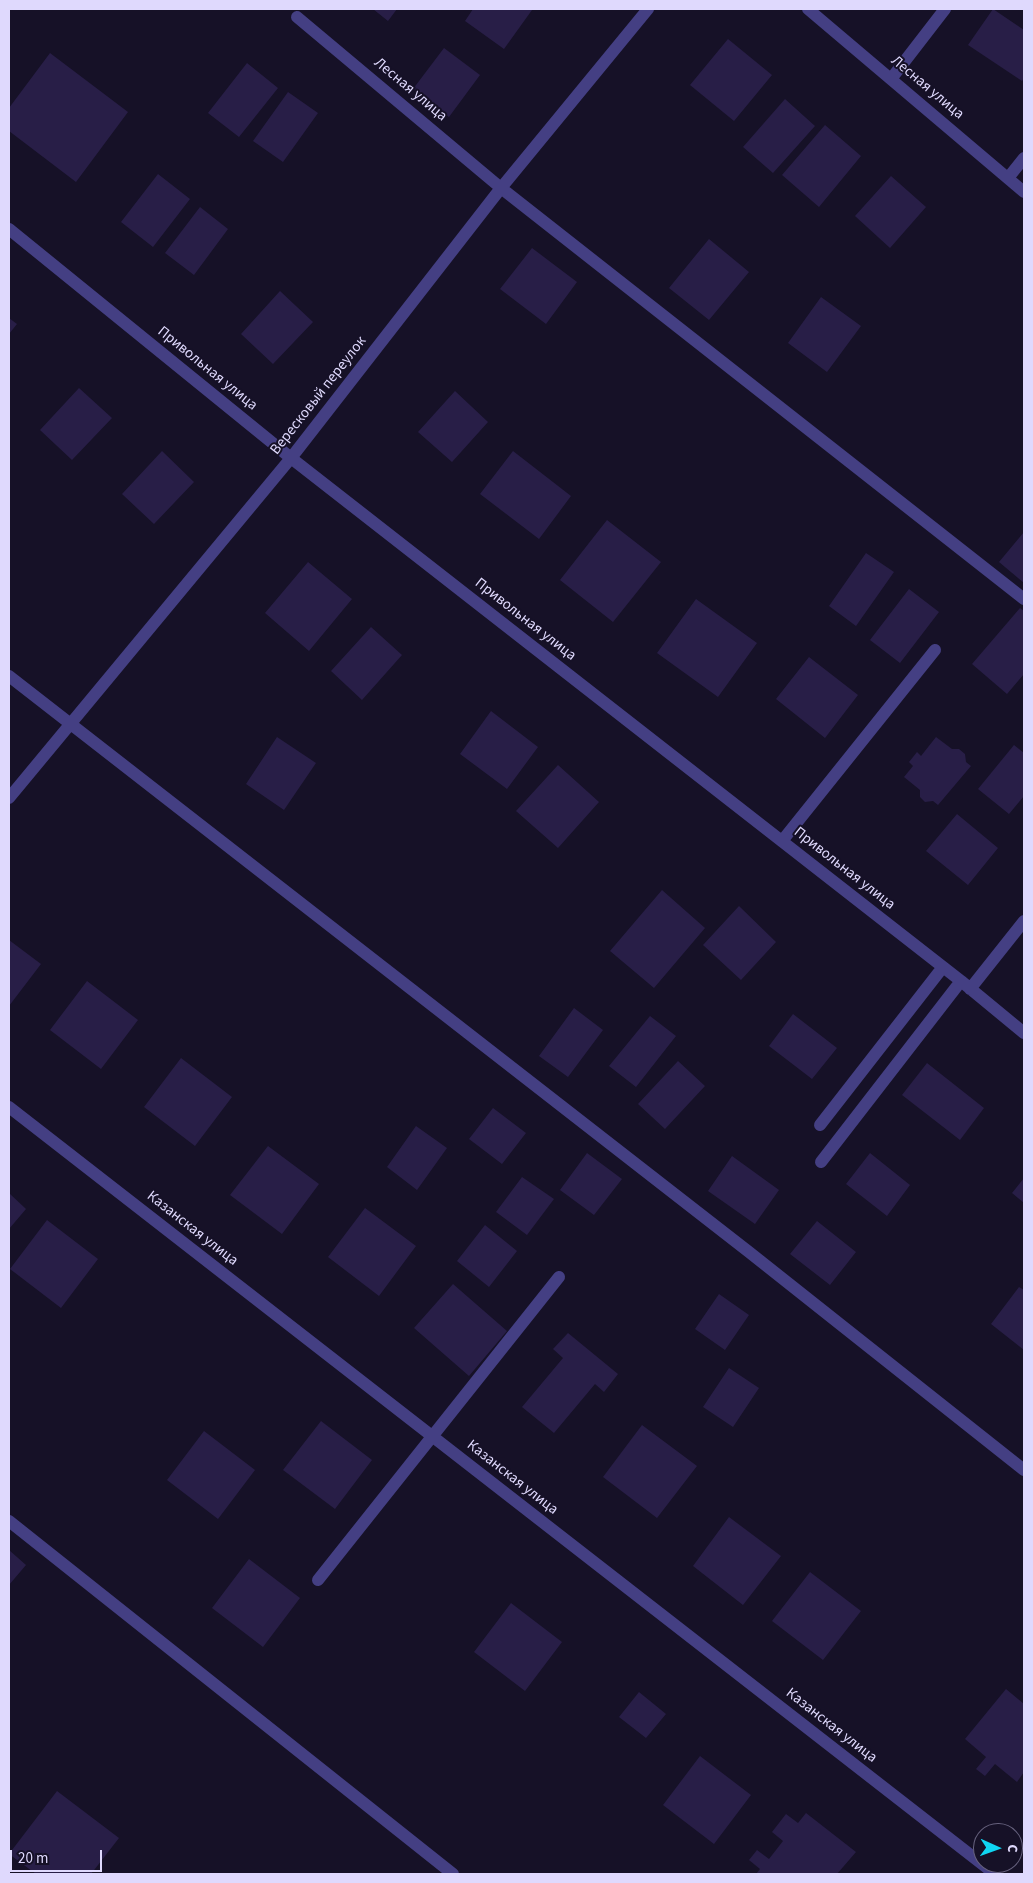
<!DOCTYPE html>
<meta charset="utf-8">
<style>
body{margin:0}
#map{position:relative;width:1033px;height:1883px;overflow:hidden;background:#161127;font-family:"Source Sans 3",sans-serif}
canvas{display:block}
.frame{position:absolute;inset:0;border:10px solid #dfd9fd;pointer-events:none}
.north{position:absolute;left:973px;top:1823px;width:50px;height:50px;box-sizing:border-box;background:#161127;border:1px solid #66617d;border-radius:50%;rotate:92deg;font-size:14px;font-weight:700;line-height:20px;text-align:center;color:#dfd9fd}
.north::after{content:'';display:block;margin:auto;width:18px;height:22px;background:#10d5f2;clip-path:polygon(50% 0,100% 100%,50% 72%,0 100%)}
.scale{position:absolute;left:10px;top:1850px;width:92px;height:22px;box-sizing:border-box;border:2px solid #dfd9fd;border-top:0;padding-left:6px;font-size:15px;line-height:18px;white-space:nowrap;color:#dfd9fd;-webkit-text-stroke:4px #161127;paint-order:stroke}
</style>
<div id="map">
<canvas width="1033" height="1883"></canvas>
<div class="frame"></div>
<div class="north">С</div>
<div class="scale">20 m</div>
</div>
<script>
const ctx = document.querySelector('canvas').getContext('2d');
ctx.lineJoin = 'round';
function fillPath(path, color) { ctx.fillStyle = color; ctx.fill(path, 'evenodd'); }
const poly = rows => new Path2D(rows.map(r => 'M' + r).join(''));
function strokePath(path, color, width, dash) { ctx.strokeStyle = color; ctx.lineWidth = width; ctx.lineCap = dash ? 'butt' : 'round'; ctx.setLineDash(dash || []); ctx.stroke(path); }
function drawText(font, color, halo, rows, align = 'center') {
  ctx.font = font + ' "Source Sans 3",sans-serif'; ctx.lineWidth = 4; ctx.setLineDash([]); ctx.textBaseline = 'middle'; ctx.strokeStyle = halo; ctx.fillStyle = color; for (const [text, x, y, turn = 0] of rows) {
    ctx.save(); ctx.translate(x, y); ctx.rotate((+turn || 0) * Math.PI / 180); ctx.textAlign = isNaN(turn) ? turn : align; if (halo) ctx.strokeText(text, 0, 0); ctx.fillText(text, 0, 0); ctx.restore();
  }
}
fillPath(poly([
 [373,9,397,9,388,21],
 [473,9,531,9,532,10,504,49,465,21],
 [993,9,1024,30,1024,78,1022,81,968,45],
 [728,39,772,75,734,121,690,85],
 [444,48,480,75,449,117,413,89],
 [50,53,128,112,76,182,9,131,9,108],
 [247,63,278,88,239,137,208,113],
 [288,92,318,113,283,162,253,141],
 [785,99,815,126,773,173,743,147],
 [825,125,861,156,819,207,782,175],
 [158,174,190,199,153,247,121,222],
 [891,176,926,207,890,248,855,216],
 [200,207,228,229,194,275,165,253],
 [709,239,749,272,709,320,669,288],
 [532,248,577,282,546,324,500,289],
 [280,291,313,322,273,364,241,334],
 [821,297,861,326,827,372,788,343],
 [9,318,17,324,9,334],
 [79,388,112,418,72,460,40,430],
 [455,391,488,422,452,462,418,432],
 [162,451,194,482,154,524,122,494],
 [513,451,571,496,539,539,480,494],
 [607,520,661,562,613,622,560,580],
 [1024,532,1024,583,999,562],
 [866,553,894,572,856,626,829,606],
 [308,562,352,599,309,651,265,613],
 [909,589,939,612,900,663,870,640],
 [696,599,757,643,718,697,657,653],
 [1020,608,1024,611,1024,674,1007,694,972,664],
 [371,627,402,655,362,700,331,671],
 [809,657,858,695,825,738,776,699],
 [491,711,538,747,507,789,460,754],
 [277,737,316,763,284,810,246,784],
 [936,737,952,749,959,749,965,754,966,762,971,766,938,805,933,801,925,802,920,797,920,790,904,777,913,766,909,762,917,752,921,756],
 [1014,745,1024,753,1024,796,1009,814,978,789],
 [558,765,599,802,558,848,516,811],
 [957,814,998,848,968,885,926,851],
 [662,890,705,928,654,988,610,951],
 [739,906,776,942,741,980,703,945],
 [9,940,41,964,9,1006],
 [87,981,138,1020,101,1069,50,1030],
 [574,1008,603,1030,568,1077,539,1056],
 [793,1014,837,1048,812,1079,769,1046],
 [650,1016,676,1036,636,1087,609,1066],
 [181,1058,232,1097,195,1146,144,1107],
 [678,1061,705,1086,665,1129,638,1104],
 [927,1063,984,1108,960,1140,902,1095],
 [493,1108,526,1133,502,1164,469,1139],
 [416,1126,447,1148,417,1190,387,1167],
 [268,1146,319,1184,282,1234,230,1195],
 [587,1153,622,1179,594,1215,560,1190],
 [870,1153,910,1185,887,1216,846,1184],
 [732,1156,779,1190,755,1224,708,1191],
 [522,1177,554,1199,527,1235,496,1212],
 [1024,1178,1024,1203,1012,1193],
 [9,1193,26,1209,9,1229],
 [365,1208,416,1246,379,1296,328,1257],
 [47,1220,98,1259,61,1308,10,1269],
 [817,1221,856,1252,830,1285,790,1254],
 [485,1225,517,1251,489,1287,457,1261],
 [453,1284,507,1331,469,1376,414,1328],
 [1019,1287,1024,1290,1024,1350,991,1324],
 [719,1294,749,1315,725,1350,695,1329],
 [568,1333,618,1374,604,1392,595,1384,554,1433,522,1407,563,1358,553,1349],
 [729,1368,759,1388,733,1427,703,1407],
 [321,1421,372,1460,335,1509,283,1470],
 [642,1425,697,1466,657,1518,603,1477],
 [204,1431,255,1470,218,1519,167,1480],
 [729,1517,781,1556,743,1605,693,1566],
 [9,1550,26,1565,9,1585],
 [249,1559,300,1598,263,1647,212,1608],
 [810,1572,861,1611,823,1660,772,1621],
 [511,1603,562,1642,525,1691,474,1652],
 [1006,1689,1024,1704,1024,1772,1017,1782,995,1764,985,1776,976,1769,986,1757,965,1739],
 [639,1692,666,1714,646,1738,619,1717],
 [700,1756,751,1795,714,1844,663,1805],
 [57,1791,119,1838,91,1874,36,1874,9,1854],
 [806,1813,856,1852,837,1874,756,1874,760,1869,749,1860,757,1850,769,1859,783,1841,772,1832,786,1814,798,1823]
]), '#281e47');
strokePath(poly([
 [808,9,1024,192],
 [297,17,501,188,1024,599],
 [891,79,945,9],
 [1008,178,1024,158],
 [9,229,291,458,961,981,1024,1033],
 [9,676,749,1252,1024,1470],
 [9,798,291,458,501,188,648,9],
 [782,841,935,650],
 [970,989,1024,921],
 [9,1107,995,1874],
 [820,1125,943,967],
 [821,1162,961,981],
 [9,1521,453,1874],
 [318,1580,559,1277]
]), '#443f83', 12);
drawText('15px', '#dfd9fd', '#161127', [
 ["Лесная улица",927,88,40],
 ["Лесная улица",410,90,40],
 ["Привольная улица",207,369,39],
 ["Вересковый переулок",319,396,-52],
 ["Привольная улица",525,620,38],
 ["Привольная улица",844,869,38],
 ["Казанская улица",192,1229,38],
 ["Казанская улица",512,1478,38],
 ["Казанская улица",831,1726,38]
]);
</script>
